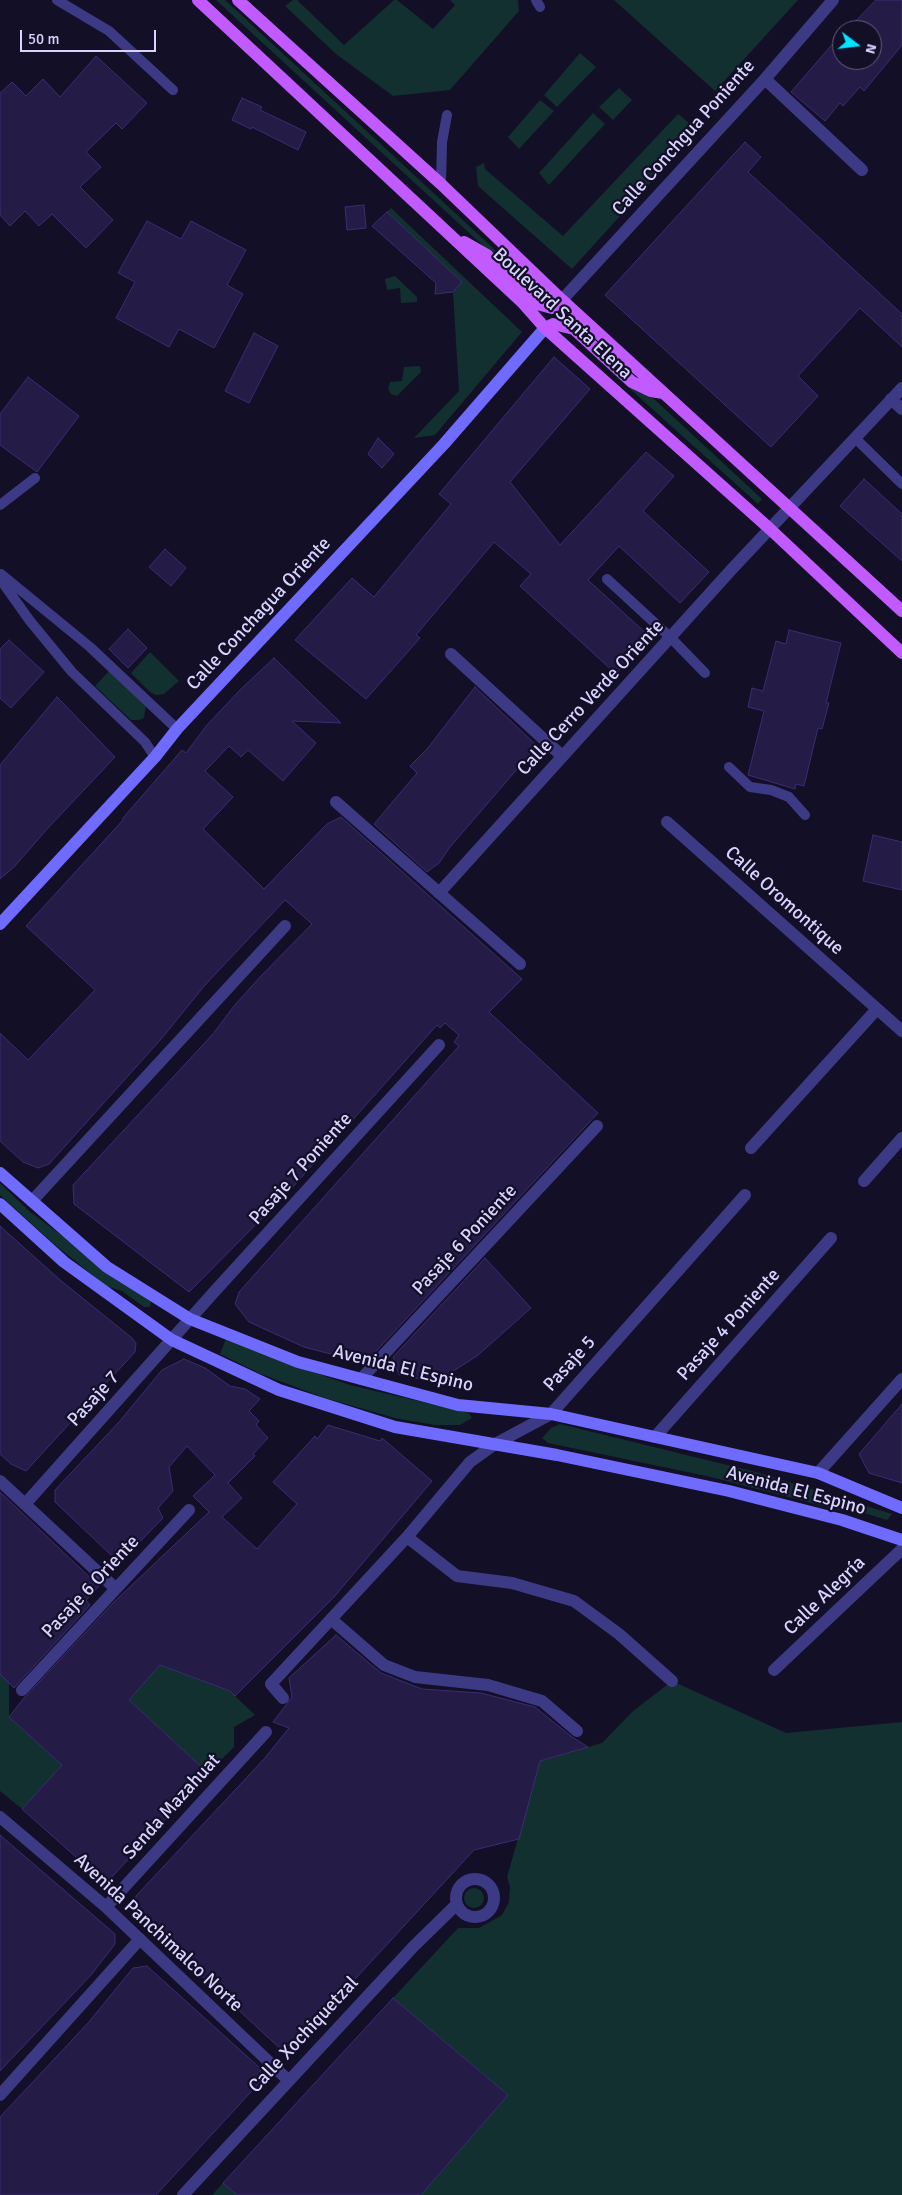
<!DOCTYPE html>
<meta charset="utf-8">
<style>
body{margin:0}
#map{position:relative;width:902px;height:2195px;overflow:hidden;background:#130f26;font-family:Signika,sans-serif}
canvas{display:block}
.north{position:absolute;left:832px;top:20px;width:50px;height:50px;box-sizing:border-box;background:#130f26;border:1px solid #625e7d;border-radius:50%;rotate:105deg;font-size:14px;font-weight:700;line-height:20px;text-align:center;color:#d9d4ff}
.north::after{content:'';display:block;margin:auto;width:18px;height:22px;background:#00e5ff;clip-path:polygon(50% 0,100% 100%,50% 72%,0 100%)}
.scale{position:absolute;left:20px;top:30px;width:136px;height:22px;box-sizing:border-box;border:2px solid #d9d4ff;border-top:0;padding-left:6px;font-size:15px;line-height:18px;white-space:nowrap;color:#d9d4ff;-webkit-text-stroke:4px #130f26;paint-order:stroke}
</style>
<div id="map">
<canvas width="902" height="2195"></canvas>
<div class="north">N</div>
<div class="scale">50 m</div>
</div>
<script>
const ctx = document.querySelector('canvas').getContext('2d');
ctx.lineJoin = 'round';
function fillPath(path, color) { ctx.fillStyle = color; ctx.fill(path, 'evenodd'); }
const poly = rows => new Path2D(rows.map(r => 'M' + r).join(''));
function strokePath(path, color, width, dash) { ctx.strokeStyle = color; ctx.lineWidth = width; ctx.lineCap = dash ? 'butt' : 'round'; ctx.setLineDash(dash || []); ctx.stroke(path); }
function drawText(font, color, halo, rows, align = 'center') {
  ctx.font = font + ' Signika,sans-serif'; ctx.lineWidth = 4.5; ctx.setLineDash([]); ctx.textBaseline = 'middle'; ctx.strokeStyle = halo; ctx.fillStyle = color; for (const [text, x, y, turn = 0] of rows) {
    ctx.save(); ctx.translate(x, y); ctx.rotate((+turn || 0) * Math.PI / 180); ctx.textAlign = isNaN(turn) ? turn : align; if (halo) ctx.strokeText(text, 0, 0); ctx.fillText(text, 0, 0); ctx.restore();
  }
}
fillPath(poly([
 [216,0,225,0,534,286,530,289],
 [293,0,297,0,344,45,394,0,397,0,433,29,455,5,450,0,518,0,519,11,450,90,393,96,336,54,285,6],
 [614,0,798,0,715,91],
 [580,53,596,67,557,107,544,95],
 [619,88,632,100,613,120,599,107],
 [540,100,554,111,519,149,508,137],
 [593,113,605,124,549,185,539,173],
 [678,114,698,130,572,269,478,186,476,167,484,163,485,169,563,236],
 [391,208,522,332,435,435,414,438,459,391,453,292,462,282,387,212],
 [395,276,417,297,417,302,401,303,400,288,387,290,385,279],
 [579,343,632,388,654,399,762,499,758,504],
 [420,366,421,372,397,396,391,394,388,389,390,382,402,381,404,367],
 [150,652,179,681,164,694,156,695,150,692,131,673],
 [109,671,146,704,144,718,139,720,131,720,95,686],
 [0,1183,29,1211,151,1302,150,1307,144,1307,122,1291,106,1286,54,1244,0,1195],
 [227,1336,290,1364,350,1385,469,1413,472,1418,460,1425,435,1425,395,1418,325,1398,261,1374,220,1354],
 [560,1424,760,1473,892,1514,887,1520,857,1511,842,1511,711,1477,548,1443,542,1438,551,1428],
 [160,1665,230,1691,255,1715,234,1727,234,1747,208,1773,129,1700],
 [0,1674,9,1683,9,1717,62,1765,22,1809,0,1791],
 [672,1681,786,1733,902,1722,902,2195,421,2195,508,2095,393,1998,458,1928,479,1928,502,1915,509,1902,510,1887,507,1877,540,1761,602,1743,632,1712],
 '464 1898a10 10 0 1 1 20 0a10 10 0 1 1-20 0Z',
 [223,2183,237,2195,212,2195]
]), '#12302f');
const building = poly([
 [876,0,902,0,902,45,864,91,860,87,843,106,840,103,825,121,791,92,842,33,842,60,872,60,872,30,847,30,876,0],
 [96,56,147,103,122,129,116,123,86,152,101,167,80,187,113,220,86,248,52,214,39,226,25,211,10,226,0,215,0,93,12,82,26,96,43,79,60,97,96,56],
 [242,98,262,107,260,110,306,132,298,150,252,127,251,129,232,120,242,98],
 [745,142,761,157,748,172,902,314,902,347,860,308,798,376,818,396,771,447,605,295,745,142],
 [364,205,366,228,347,230,345,207,364,205],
 [387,212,462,282,453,292,435,294,436,283,372,226,387,212],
 [147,221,181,239,191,221,246,250,227,285,243,294,214,348,179,329,169,347,116,318,135,282,118,273,147,221],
 [254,333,278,346,249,403,225,391,254,333],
 [554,357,590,389,510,482,560,545,646,452,674,476,643,511,709,572,680,603,619,546,588,580,650,637,616,674,520,586,531,574,494,542,416,635,420,638,366,699,295,640,352,578,374,597,451,504,439,494,554,357],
 [28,377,79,416,37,472,0,445,0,414,28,377],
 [378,438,394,454,382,468,368,454,378,438],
 [864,479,902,514,902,561,840,506,864,479],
 [165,549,186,568,171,586,149,567,165,549],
 [128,629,147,648,128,668,109,649,128,629],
 [789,630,841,643,826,703,829,703,822,729,818,728,804,786,796,784,795,789,748,775,764,711,748,707,752,688,763,691,776,641,786,644,789,630],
 [9,640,44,672,11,708,0,698,0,649,9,640],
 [274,658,341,723,292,721,316,743,283,781,248,750,241,757,229,746,205,771,233,797,203,829,264,889,327,824,341,817,522,979,489,1012,598,1113,365,1363,304,1347,249,1322,235,1304,239,1292,459,1046,454,1042,459,1035,445,1023,440,1028,437,1025,291,1189,189,1292,74,1204,73,1185,213,1034,234,1006,260,977,312,924,285,900,205,985,162,1038,49,1164,38,1168,23,1162,0,1141,0,1033,28,1060,95,990,26,926,123,820,123,818,182,750,186,753,207,725,241,689,274,658],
 [475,687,537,746,450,847,439,863,427,872,374,824,417,773,410,766,427,749,475,687],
 [57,697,115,757,48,828,14,867,0,879,0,765,57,697],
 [873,835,902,842,902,890,863,881,873,835],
 [0,1226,60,1280,132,1338,136,1343,135,1352,26,1471,11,1464,0,1454,0,1226],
 [485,1258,531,1308,477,1356,436,1382,399,1375,393,1357,485,1258],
 [184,1359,205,1368,230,1386,245,1389,260,1399,249,1411,259,1421,256,1425,268,1438,253,1454,255,1456,228,1483,242,1498,222,1517,257,1549,297,1504,273,1482,315,1436,317,1439,328,1425,380,1441,382,1438,432,1481,334,1597,235,1696,230,1691,160,1665,129,1700,208,1773,111,1878,103,1881,22,1809,62,1765,9,1717,24,1698,114,1602,209,1512,193,1496,215,1475,187,1446,169,1467,173,1491,158,1508,163,1518,127,1555,115,1558,111,1555,55,1502,55,1490,119,1422,162,1370,184,1359],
 [902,1404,902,1483,869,1473,859,1454,902,1404],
 [0,1492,99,1586,86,1600,90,1605,14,1688,0,1674,0,1492],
 [336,1635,381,1673,422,1689,481,1693,535,1707,572,1737,588,1747,540,1761,519,1839,474,1850,286,2054,134,1913,136,1896,264,1759,289,1728,273,1722,292,1697,289,1678,336,1635],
 [0,1835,115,1934,115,1944,91,1975,0,2071,0,1835],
 [147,1966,260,2068,261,2081,156,2195,0,2195,0,2117,88,2023,133,1968,147,1966],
 [393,1998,508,2095,421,2195,237,2195,223,2183,393,1998]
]);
fillPath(building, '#241b47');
strokePath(building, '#3b2d73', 1);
strokePath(poly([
 [57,0,109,31,173,90],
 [536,0,540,7],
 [441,184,442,142,447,115],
 [855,438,902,484],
 [0,505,35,478],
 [1,574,90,647,177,729],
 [0,579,30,621,72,672,145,742,155,757],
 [607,579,671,638,705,673],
 [729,767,750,787,771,790,789,797,805,815]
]), '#3d3a85', 10);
strokePath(poly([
 [765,79,862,170],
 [562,300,765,79,833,0],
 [891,399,902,409],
 [451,654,562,756],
 [336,802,520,964],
 [667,822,902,1031],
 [439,893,732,569,902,388],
 [751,1148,877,1009],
 [864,1181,902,1138],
 [32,1201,285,926],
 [361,1379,597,1126],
 [655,1437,831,1238],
 [818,1473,902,1379],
 [0,1481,115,1588],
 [26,1503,214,1292,439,1045],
 [331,1619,384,1665,415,1677,488,1685,542,1701,577,1731],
 [774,1670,902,1549],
 [672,1681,619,1634,574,1601,512,1583,457,1576,407,1537,470,1462,495,1444,551,1414,745,1195],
 [22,1690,189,1510],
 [283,1698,271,1684,407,1537],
 [0,1817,106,1907,288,2080],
 '456 1898a19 19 0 1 1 38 0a19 19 0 1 1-38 0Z',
 [106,1907,266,1732],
 [0,2095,140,1939],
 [183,2195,414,1946,457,1904]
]), '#3d3a85', 12);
strokePath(poly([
 [0,924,155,757,177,729,444,444,545,328],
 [0,1173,107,1267,190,1319,298,1362,458,1405,551,1414,818,1473,902,1508],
 [0,1204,64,1262,172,1340,279,1390,395,1427,557,1455,729,1491,842,1520,902,1540]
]), '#6f6bff', 12);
strokePath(poly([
 [198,0,522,302,545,328,770,529,902,653],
 [238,0,441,184,562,300,902,611],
 [464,242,487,255,537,304,552,308,562,300],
 [545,328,553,324,574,329,632,382,651,391,663,393]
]), '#c25bff', 12);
drawText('19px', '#d9d4ff', '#130f26', [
 ["Calle Conchgua Poniente",684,138,-48],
 ["Boulevard Santa Elena",562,314,43],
 ["Calle Conchagua Oriente",259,614,-47],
 ["Calle Cerro Verde Oriente",591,698,-47],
 ["Calle Oromontique",784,901,42],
 ["Pasaje 7 Poniente",301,1169,-48],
 ["Pasaje 6 Poniente",465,1240,-47],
 ["Pasaje 4 Poniente",729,1325,-48],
 ["Pasaje 5",570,1364,-48],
 ["Avenida El Espino",403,1369,14],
 ["Pasaje 7",94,1399,-48],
 ["Avenida El Espino",796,1491,15],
 ["Pasaje 6 Oriente",91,1587,-47],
 ["Calle Alegría",825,1596,-44],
 ["Senda Mazahuat",172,1807,-48],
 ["Avenida Panchimalco Norte",158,1933,43],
 ["Calle Xochiquetzal",304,2035,-47]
]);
</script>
